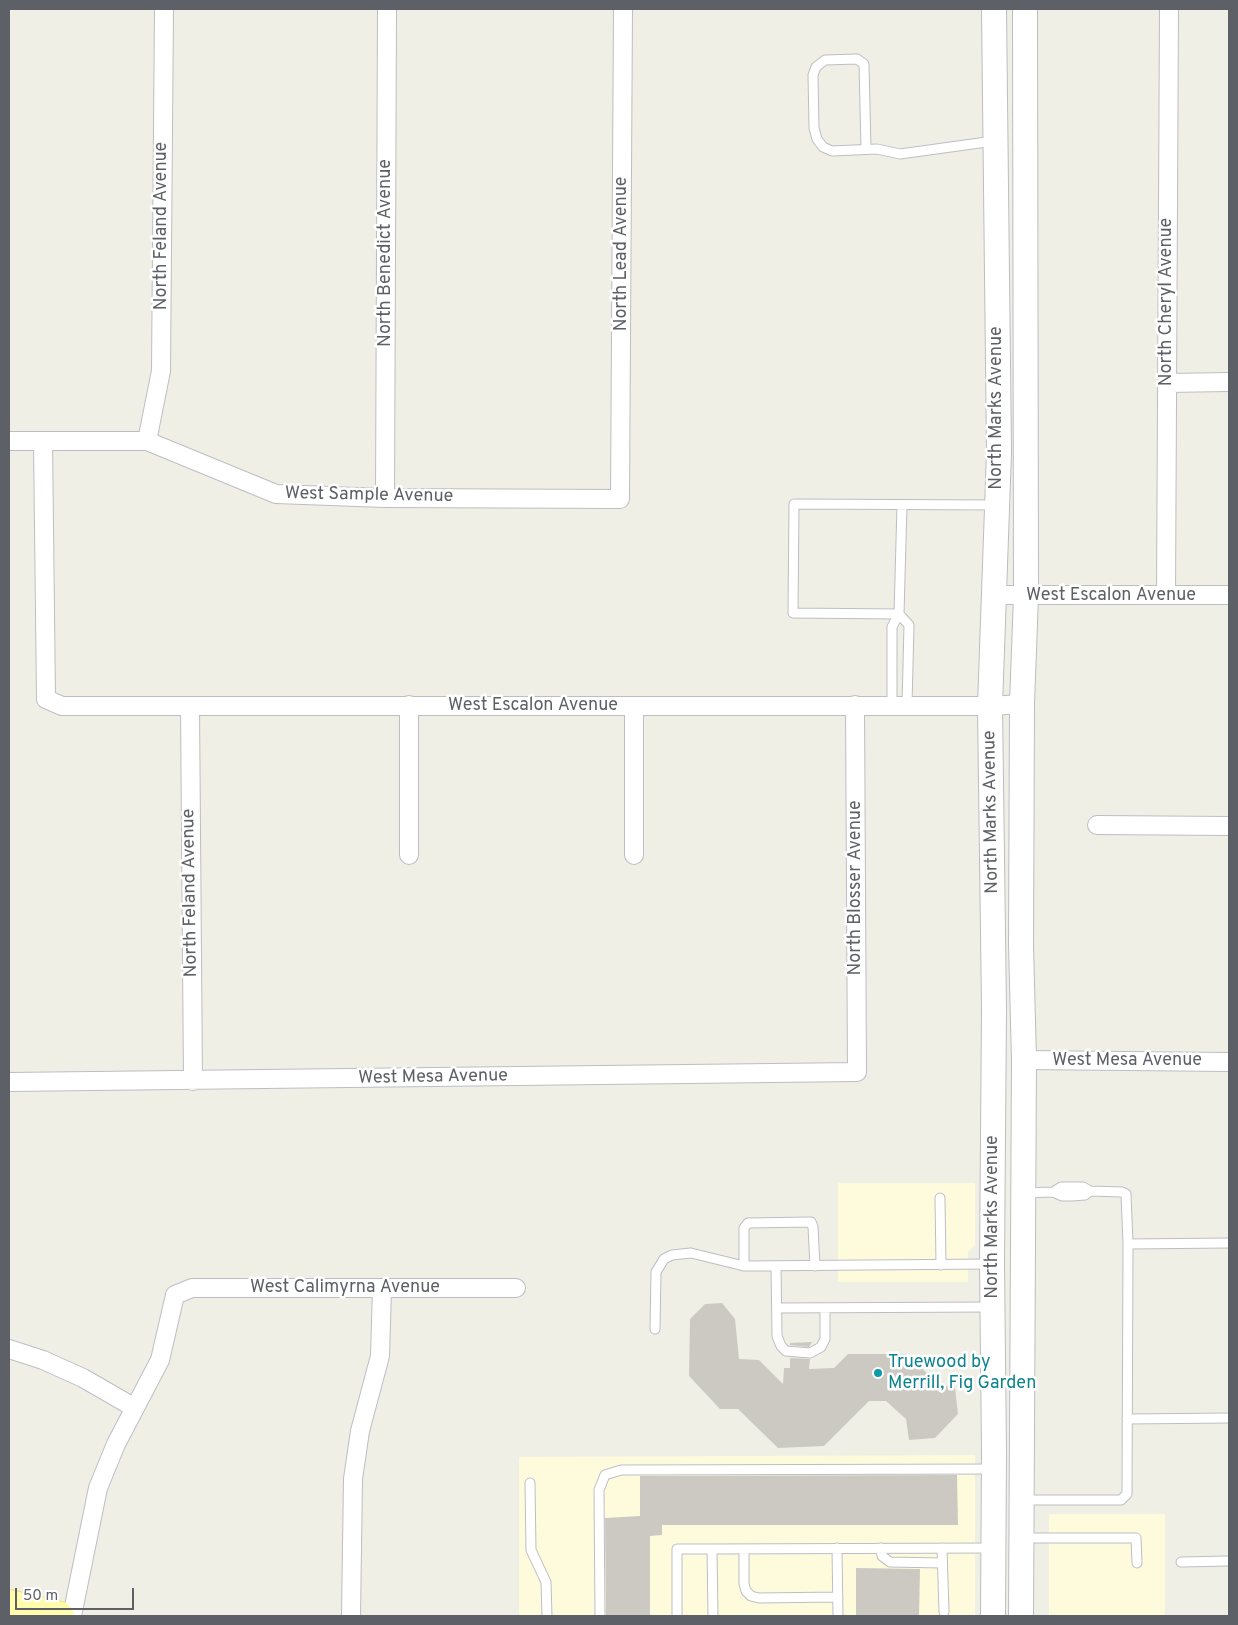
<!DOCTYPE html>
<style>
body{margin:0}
#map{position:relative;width:1238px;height:1625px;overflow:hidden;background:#f0efe5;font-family:Overpass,sans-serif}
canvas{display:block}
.frame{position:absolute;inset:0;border:10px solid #5d6066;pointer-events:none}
.scale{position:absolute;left:15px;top:1588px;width:119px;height:22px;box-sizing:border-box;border:2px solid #5d6066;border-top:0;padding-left:6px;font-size:15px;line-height:18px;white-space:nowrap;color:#5d6066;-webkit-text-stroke:4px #fff;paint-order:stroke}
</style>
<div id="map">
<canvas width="1238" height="1625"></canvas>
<div class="frame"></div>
<div class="scale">50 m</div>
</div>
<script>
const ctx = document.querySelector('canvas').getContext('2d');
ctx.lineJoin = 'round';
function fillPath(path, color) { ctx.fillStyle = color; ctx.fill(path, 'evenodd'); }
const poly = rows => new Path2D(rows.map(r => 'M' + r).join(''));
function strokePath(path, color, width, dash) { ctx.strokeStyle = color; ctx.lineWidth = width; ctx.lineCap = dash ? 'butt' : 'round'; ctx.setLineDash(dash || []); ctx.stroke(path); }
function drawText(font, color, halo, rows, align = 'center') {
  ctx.font = font + ' Overpass,sans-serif'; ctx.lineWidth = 5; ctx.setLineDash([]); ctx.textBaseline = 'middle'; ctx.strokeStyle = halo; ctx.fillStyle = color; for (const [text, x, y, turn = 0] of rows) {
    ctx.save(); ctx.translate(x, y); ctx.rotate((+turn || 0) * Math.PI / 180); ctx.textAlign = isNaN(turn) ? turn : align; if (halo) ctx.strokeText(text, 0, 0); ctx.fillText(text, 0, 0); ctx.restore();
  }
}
fillPath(poly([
 [838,1183,975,1183,975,1245,968,1252,968,1282,838,1282],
 [975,1455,975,1616,519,1616,519,1457],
 [1049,1514,1165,1514,1165,1616,1049,1616]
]), '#fefbdc');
fillPath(poly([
 [722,1303,735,1319,739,1359,759,1360,783,1384,784,1368,790,1368,790,1358,810,1359,809,1369,834,1368,848,1354,906,1354,939,1384,955,1388,958,1414,935,1438,909,1440,906,1419,886,1401,869,1401,824,1446,778,1448,738,1409,720,1409,689,1376,690,1319,705,1304],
 [812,1342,809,1347,790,1345,790,1343],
 [957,1475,958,1525,662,1525,662,1535,650,1536,650,1616,606,1615,605,1518,640,1516,640,1476],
 [856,1568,920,1569,919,1616,856,1616]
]), '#cbc9c2');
const service = poly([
 [866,149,864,64,857,59,825,60,816,67,813,75,814,128,817,139,823,147,832,151,877,149,900,154,994,141],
 [902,505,899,614,793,613,794,504,997,505],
 [892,705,892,627,899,614,909,625,907,705],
 [1053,1192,1061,1187,1083,1187,1090,1191,1122,1192,1126,1194,1128,1244],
 [1023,1193,1053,1192,1062,1196,1072,1196,1085,1195,1090,1191],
 [940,1198,941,1265],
 [744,1266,744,1228,748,1223,811,1222,813,1227,815,1266],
 [776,1266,777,1336,781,1346,786,1351,810,1353,821,1347,825,1339,825,1308],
 [777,1308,993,1307],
 [655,1329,656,1272,664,1259,672,1255,691,1253,744,1266,991,1264],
 [1127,1419,1229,1418],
 [530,1483,531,1550,546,1582,547,1616],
 [1024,1500,1121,1500,1127,1494,1128,1244,1229,1243],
 [1022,1538,1136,1538,1137,1563],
 [837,1548,838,1616],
 [881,1548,882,1556,890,1562,942,1563],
 [942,1548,944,1612],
 [744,1549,744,1584,746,1591,751,1596,759,1598,838,1597],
 [1181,1562,1229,1561],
 [600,1616,599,1490,605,1475,621,1470,994,1469],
 [677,1616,677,1549,712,1549],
 [713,1616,712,1549,992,1548]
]);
const minor = poly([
 [1167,383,1229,382],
 [9,441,147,441,276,494,385,498,620,499,623,9],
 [43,441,46,699,62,706,990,706,1022,704],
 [147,441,161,371,164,9],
 [385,498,387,9],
 [993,595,1229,595],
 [1166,595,1169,9],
 [409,705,409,855],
 [190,706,193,1081],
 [634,706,634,855],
 [1097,825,1229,826],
 [1024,1060,1229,1062],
 [9,1082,857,1072,855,705],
 [9,1349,43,1360,83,1378,135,1408],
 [72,1616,98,1488,116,1444,160,1360,175,1295,192,1288,516,1288],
 [351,1616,353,1479,360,1431,380,1356,382,1289]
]);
const secondary = poly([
 [993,1616,994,1452,992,1264,994,1009,990,706,999,452,994,9],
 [1021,1616,1024,1060,1021,945,1022,704,1026,596,1025,9]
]);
const primary = poly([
 [9,1604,60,1616]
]);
strokePath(service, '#bdbec4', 11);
strokePath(minor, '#bdbec4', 20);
strokePath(secondary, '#bbbdc3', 26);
strokePath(primary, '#f3dc5a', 30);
strokePath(service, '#fff', 9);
strokePath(minor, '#fff', 18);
strokePath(secondary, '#fff', 24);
strokePath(primary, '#fffcab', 28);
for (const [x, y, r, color] of [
 [878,1373,5,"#0f9aa8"]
]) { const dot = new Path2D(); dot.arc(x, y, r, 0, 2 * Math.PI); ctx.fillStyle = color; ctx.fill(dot); strokePath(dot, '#fff', 2); }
drawText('18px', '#5d6066', '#fff', [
 ["North Feland Avenue",162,226,-90],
 ["North Benedict Avenue",386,253,-90],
 ["North Lead Avenue",622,254,-90],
 ["North Cheryl Avenue",1167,302,-90],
 ["North Marks Avenue",997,408,-90],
 ["West Sample Avenue",369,496,1],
 ["West Escalon Avenue",1111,596],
 ["West Escalon Avenue",533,706],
 ["North Marks Avenue",992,812,-91],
 ["North Blosser Avenue",856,888,-90],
 ["North Feland Avenue",191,893,-91],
 ["West Mesa Avenue",1127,1061],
 ["West Mesa Avenue",433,1078,-1],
 ["North Marks Avenue",993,1217,-90],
 ["West Calimyrna Avenue",345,1288]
]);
drawText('18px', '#0d838f', '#fff', [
 ["Truewood by",888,1363],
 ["Merrill, Fig Garden",888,1384]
], 'left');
</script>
